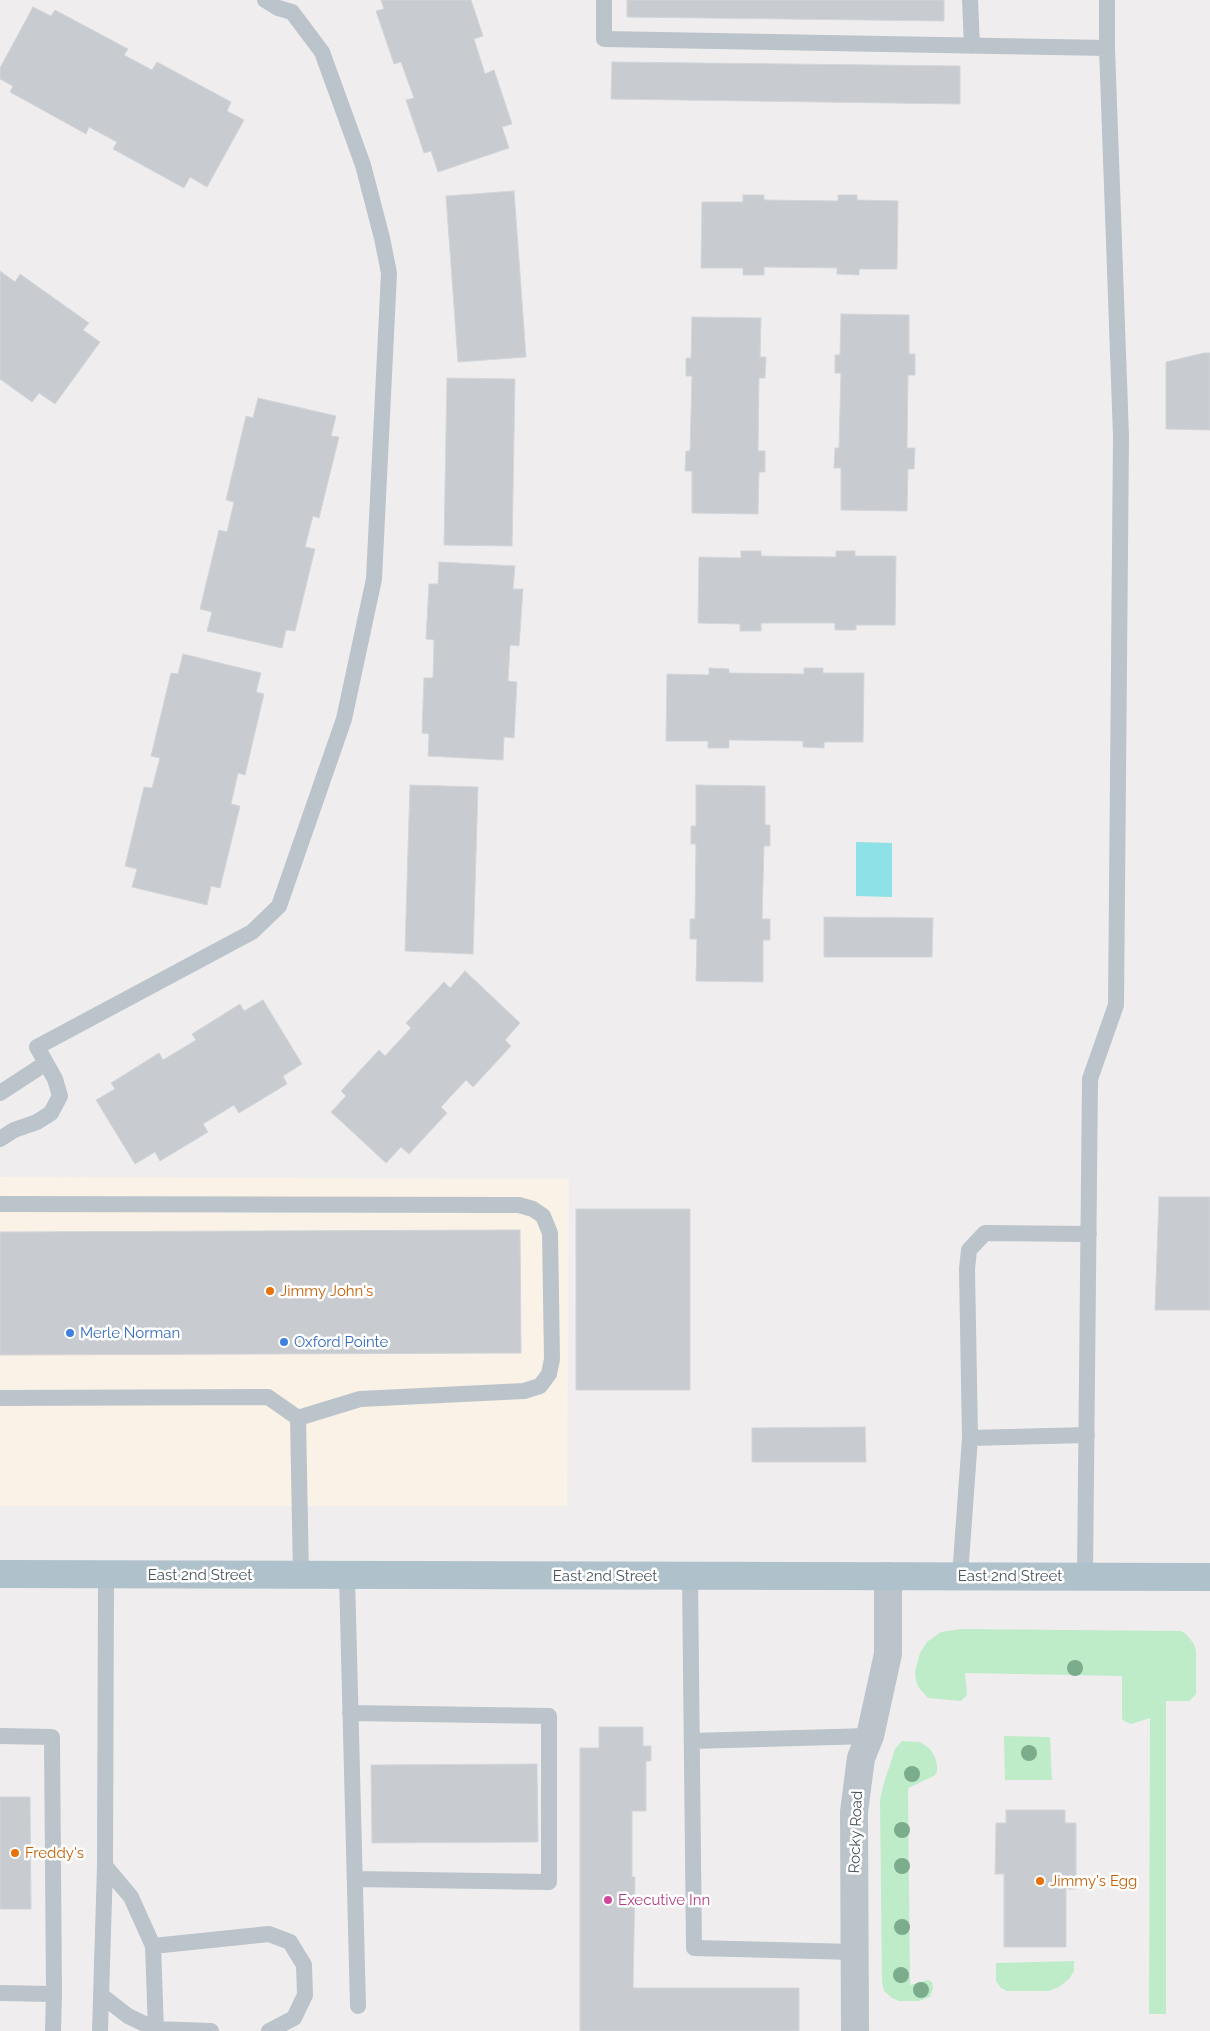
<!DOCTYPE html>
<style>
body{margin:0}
canvas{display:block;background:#f0edee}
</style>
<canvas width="1210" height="2031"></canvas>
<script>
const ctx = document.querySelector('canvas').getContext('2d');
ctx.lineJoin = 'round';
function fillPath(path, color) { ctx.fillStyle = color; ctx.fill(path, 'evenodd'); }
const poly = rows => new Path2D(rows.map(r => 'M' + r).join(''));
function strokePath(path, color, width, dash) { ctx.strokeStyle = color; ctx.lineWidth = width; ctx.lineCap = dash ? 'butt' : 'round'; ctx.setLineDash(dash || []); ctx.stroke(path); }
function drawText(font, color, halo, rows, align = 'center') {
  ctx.font = font + ' Raleway,sans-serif'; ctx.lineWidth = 5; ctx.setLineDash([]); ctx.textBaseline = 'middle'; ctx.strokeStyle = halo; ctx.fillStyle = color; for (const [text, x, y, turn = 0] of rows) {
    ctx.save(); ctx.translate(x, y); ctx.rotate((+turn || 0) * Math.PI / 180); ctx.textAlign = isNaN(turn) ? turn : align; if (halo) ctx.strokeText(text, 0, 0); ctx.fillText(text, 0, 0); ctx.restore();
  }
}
fillPath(poly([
 [0,1177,569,1179,567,1506,0,1506]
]), '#faf2e7');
fillPath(poly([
 [961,1629,1181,1631,1186,1634,1194,1644,1196,1651,1196,1694,1189,1701,1166,1701,1166,2014,1149,2014,1150,1718,1131,1724,1124,1721,1122,1719,1122,1676,965,1673,967,1695,961,1701,928,1698,919,1688,916,1681,915,1672,920,1653,927,1642,941,1632],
 [1004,1736,1050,1737,1052,1780,1005,1780],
 [902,1741,920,1742,929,1748,935,1757,937,1765,937,1772,934,1776,908,1788,910,1985,928,1980,932,1982,933,1988,930,1997,919,2001,899,2001,892,1998,884,1991,882,1982,880,1800,883,1786,895,1749],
 [1074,1961,1074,1971,1069,1979,1059,1987,1049,1991,1007,1991,1001,1988,996,1981,996,1963]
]), '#beecc9');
fillPath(poly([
 [856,842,892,843,892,897,856,896]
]), '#8ee1e6');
const building = poly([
 [381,0,471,0,483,36,474,39,485,74,494,70,512,124,502,127,509,148,438,172,431,151,424,153,406,100,414,98,401,62,394,64,376,11,384,9,381,0],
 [627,0,944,0,944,21,627,17,627,0],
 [33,7,51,16,55,10,128,49,124,55,152,70,157,62,231,102,227,111,244,120,207,187,190,177,184,188,113,149,117,142,89,127,86,134,10,92,13,86,0,79,0,68,33,7],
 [612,62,960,66,960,104,611,99,612,62],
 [514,191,526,357,458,362,446,196,514,191],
 [743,195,764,195,764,200,838,201,838,195,857,195,857,200,898,201,897,269,859,269,859,275,837,274,837,268,764,267,764,275,743,275,743,268,701,268,702,202,743,202,743,195],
 [0,271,15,282,20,274,89,323,83,330,100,342,55,404,39,393,32,402,0,379,0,271],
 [841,314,909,315,909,354,915,354,915,375,908,375,907,448,915,448,914,469,908,469,907,511,841,510,841,468,834,468,835,448,839,448,841,373,835,373,835,355,840,355,841,314],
 [692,317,761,318,760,357,766,357,765,378,759,378,758,451,765,451,765,472,759,472,758,514,692,513,692,471,685,471,686,451,690,451,692,376,686,376,686,358,691,358,692,317],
 [1204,353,1210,353,1210,430,1166,429,1166,362,1204,353],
 [447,378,515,379,512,546,444,545,447,378],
 [258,398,336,416,331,436,339,437,319,518,313,516,305,547,315,549,295,631,286,630,282,648,207,631,212,612,200,609,219,530,227,532,234,502,226,500,246,416,253,418,258,398],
 [741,551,761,551,761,556,836,557,836,551,855,551,855,556,896,556,895,625,856,625,856,630,835,630,835,623,761,623,761,631,740,631,740,624,698,623,699,557,741,558,741,551],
 [439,562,515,566,513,589,523,589,519,646,510,645,508,681,517,682,514,738,504,737,503,760,428,756,429,734,422,733,424,678,433,678,434,640,426,639,429,584,438,584,439,562],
 [183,654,261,673,256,692,264,694,245,775,238,773,231,804,240,806,220,888,211,886,207,905,132,887,137,869,125,866,144,787,152,788,160,758,151,756,171,673,178,674,183,654],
 [709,668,729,669,729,673,804,674,804,668,823,668,823,673,864,673,863,742,824,742,824,748,803,747,803,741,729,740,729,748,708,748,708,741,666,741,667,674,709,675,709,668],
 [410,785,478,787,473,954,405,951,410,785],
 [696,785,765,786,765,825,770,825,770,846,764,846,762,919,770,919,770,940,763,940,763,982,696,981,697,939,690,939,690,919,695,919,696,844,691,844,691,826,696,826,696,785],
 [824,917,933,918,932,957,824,957,824,917],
 [465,971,520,1023,505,1040,511,1046,473,1087,466,1080,441,1107,447,1113,409,1154,401,1147,386,1163,331,1112,346,1096,341,1091,379,1050,385,1056,411,1028,406,1023,444,982,450,988,465,971],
 [263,1000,302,1064,283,1076,287,1084,239,1113,234,1105,203,1124,208,1132,160,1161,155,1152,135,1164,96,1100,115,1089,111,1083,159,1053,163,1060,196,1040,192,1034,240,1004,244,1011,263,1000],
 [1159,1197,1210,1197,1210,1310,1155,1310,1159,1197],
 [576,1209,690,1209,690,1390,576,1390,576,1209],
 [520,1230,521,1353,0,1355,0,1232,520,1230],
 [865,1427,866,1462,752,1462,752,1428,865,1427],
 [599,1727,643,1727,643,1746,651,1746,651,1761,646,1761,646,1811,632,1811,632,1877,635,1877,633,1988,799,1988,799,2031,580,2031,580,1748,599,1748,599,1727],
 [537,1764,538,1842,372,1843,371,1765,537,1764],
 [0,1797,30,1797,31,1909,0,1909,0,1797],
 [1006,1810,1065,1810,1065,1823,1076,1823,1076,1889,1066,1889,1066,1947,1004,1947,1004,1874,995,1874,996,1823,1006,1823,1006,1810]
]);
fillPath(building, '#c8cbd0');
strokePath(building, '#d2d5d9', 1);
strokePath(poly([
 [604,0,604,39,1107,48],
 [970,0,972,46],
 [0,1093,46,1063],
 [0,1139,14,1130,37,1122,51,1113,60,1096,55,1079,37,1047,252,932,279,906,344,719,374,579,389,273,382,238,363,165,322,52,292,12,278,8,265,0],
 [0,1204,519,1205,533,1209,543,1216,550,1233,552,1359,549,1374,540,1386,524,1391,360,1399,298,1418],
 [0,1398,268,1397,298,1418,301,1576],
 [970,1438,1087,1435],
 [347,1576,358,2006],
 [690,1576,694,1948,855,1952],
 [960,1576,970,1438,967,1269,969,1250,985,1233,1089,1234],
 [1085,1576,1090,1079,1116,1005,1121,436,1107,48,1107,0],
 [350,1713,549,1716,549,1882,355,1879],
 [0,1736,52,1737,54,1994],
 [692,1741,870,1736],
 [105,1866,131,1897,153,1946,156,2031],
 [153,1946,269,1934,290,1942,304,1965,305,1995,294,2018,269,2031],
 [0,1993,54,1994,53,2031],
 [101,1995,128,2016,155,2029,211,2031],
 [100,2031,105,1866,106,1575]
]), '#bac4ca', 16);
strokePath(poly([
 [855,2031,854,1812,861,1758,870,1736,888,1654,888,1576]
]), '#bac4ca', 28);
strokePath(poly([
 [0,1574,1210,1577]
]), '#afc1cb', 28);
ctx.fillStyle = '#7bac8c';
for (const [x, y] of [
 [1075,1668],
 [1029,1753],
 [912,1774],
 [902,1830],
 [902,1866],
 [902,1927],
 [901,1975],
 [921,1990]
]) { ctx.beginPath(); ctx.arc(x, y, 8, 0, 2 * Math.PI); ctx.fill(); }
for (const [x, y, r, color] of [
 [270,1291,5,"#e8710a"],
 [70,1333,5,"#3f7fe0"],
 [284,1342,5,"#3f7fe0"],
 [15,1853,5,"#e8710a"],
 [1040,1881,5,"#e8710a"],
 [608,1900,5,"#d1479c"]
]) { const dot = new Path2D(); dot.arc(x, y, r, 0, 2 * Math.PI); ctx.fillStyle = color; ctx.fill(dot); strokePath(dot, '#fff', 2); }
drawText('15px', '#c56008', '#fff', [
 ["Jimmy John's",280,1291],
 ["Freddy's",25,1853],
 ["Jimmy's Egg",1050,1881]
], 'left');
drawText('15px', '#366cbe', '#fff', [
 ["Merle Norman",80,1333],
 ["Oxford Pointe",294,1342]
], 'left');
drawText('15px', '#47545a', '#fff', [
 ["East 2nd Street",200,1575],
 ["East 2nd Street",605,1576],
 ["East 2nd Street",1010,1576],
 ["Rocky Road",856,1832,-88]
]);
drawText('15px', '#b23c85', '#fff', [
 ["Executive Inn",618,1900]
], 'left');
</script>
